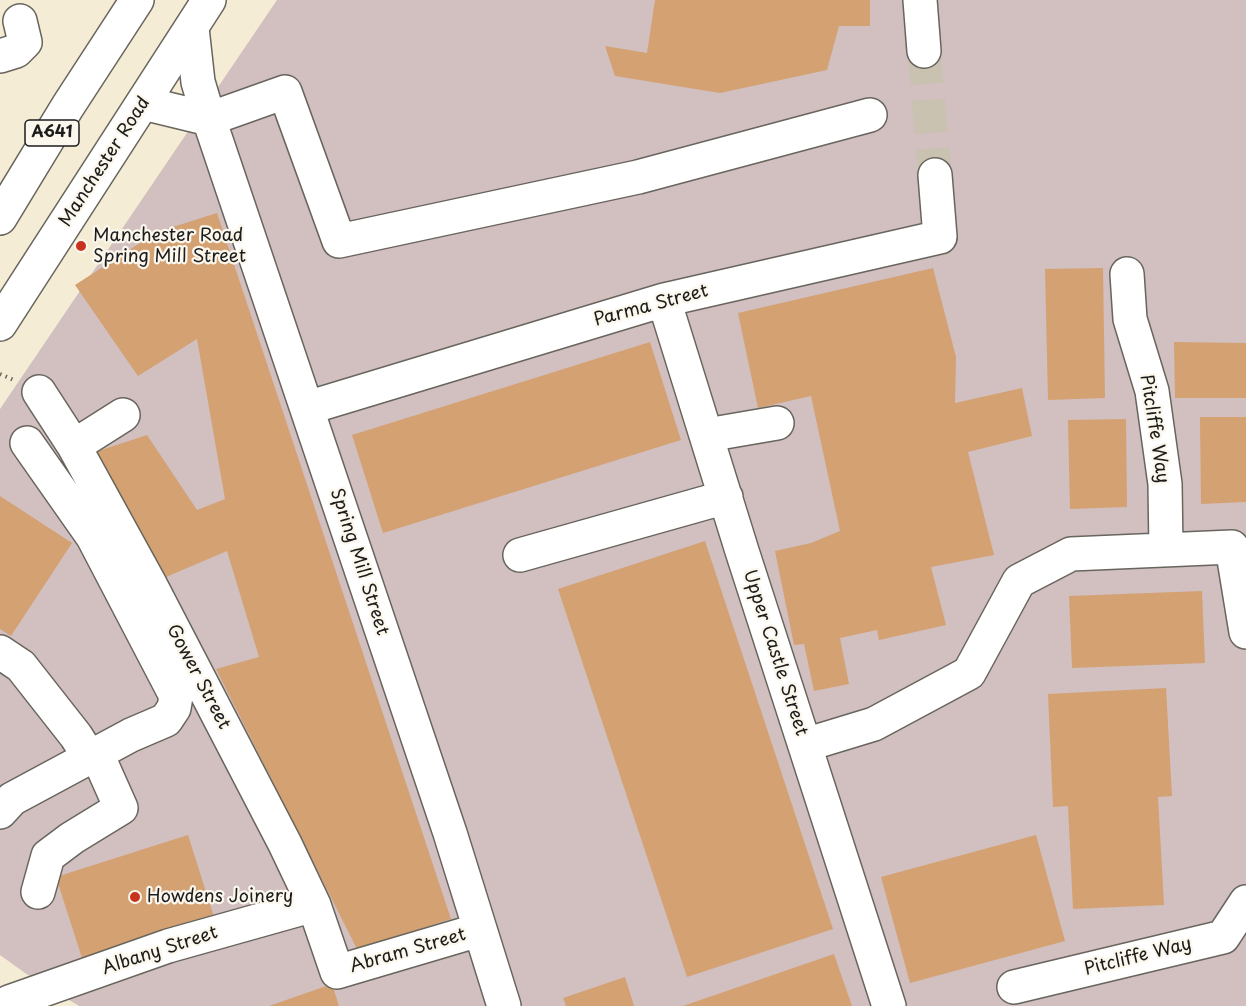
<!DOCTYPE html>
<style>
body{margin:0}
canvas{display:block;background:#f5ecd6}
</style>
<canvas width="1246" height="1006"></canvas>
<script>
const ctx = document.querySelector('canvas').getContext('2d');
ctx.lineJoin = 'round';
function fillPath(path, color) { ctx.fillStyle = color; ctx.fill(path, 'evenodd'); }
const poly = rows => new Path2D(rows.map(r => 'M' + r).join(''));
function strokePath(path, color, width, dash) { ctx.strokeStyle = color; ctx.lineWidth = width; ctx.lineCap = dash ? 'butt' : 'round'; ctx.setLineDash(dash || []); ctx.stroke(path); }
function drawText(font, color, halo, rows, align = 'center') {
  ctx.font = font + ' "Playpen Sans",sans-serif'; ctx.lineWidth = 4.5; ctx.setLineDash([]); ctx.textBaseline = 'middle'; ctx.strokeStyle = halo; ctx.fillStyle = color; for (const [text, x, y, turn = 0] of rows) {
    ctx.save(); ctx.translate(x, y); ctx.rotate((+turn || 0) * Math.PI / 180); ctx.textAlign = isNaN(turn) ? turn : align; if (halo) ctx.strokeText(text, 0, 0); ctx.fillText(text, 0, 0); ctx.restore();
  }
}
fillPath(poly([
 [277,0,1246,0,1246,1006,79,1006,25,973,0,955,0,409]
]), '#d2bfc0');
fillPath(poly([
 [655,0,870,0,870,26,839,26,827,70,720,93,615,76,605,46,647,53],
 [217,213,451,919,357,949,216,669,259,657,227,551,166,577,92,453,147,435,197,510,225,499,197,339,138,376,75,285,157,232],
 [933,268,956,357,955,403,1022,388,1032,436,968,452,994,555,931,567,946,625,879,640,877,630,840,638,849,684,814,691,804,644,794,645,775,551,811,543,840,531,811,396,758,408,738,313],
 [1103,268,1105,398,1048,400,1045,269],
 [650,342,681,440,383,533,352,435],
 [1174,342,1246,343,1246,398,1175,398],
 [1200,417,1246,417,1246,502,1201,504],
 [1126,419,1127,507,1070,509,1068,420],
 [0,496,72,543,11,636,0,629],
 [705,541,833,929,687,977,558,589],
 [1202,591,1205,663,1072,668,1069,596],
 [1166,688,1172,796,1158,797,1164,905,1073,909,1068,806,1053,807,1048,694],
 [188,835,214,917,82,958,56,877],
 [1036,835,1065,941,910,983,881,877],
 [834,954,852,1006,683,1006],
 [625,977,634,1006,566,1006,563,998],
 [332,984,339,1006,269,1006]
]), '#d4a173');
strokePath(poly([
 [924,51,935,175]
]), '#cac2b1', 33, [33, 16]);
const minor = poly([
 [920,0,924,51],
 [0,56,16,51,25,42,20,21],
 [143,103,209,119,198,82,192,28],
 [1127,274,1130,319,1152,391,1165,484,1166,550],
 [664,300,742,551,889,1006],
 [39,392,74,446,151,586,285,844,314,905,337,972,479,930],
 [307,408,664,300,940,237,935,175],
 [707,435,777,423],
 [74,446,123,415],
 [520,555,726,497],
 [0,652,21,666,76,736,90,758],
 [805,745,874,724,969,673,1019,581,1071,554,1232,547,1246,632],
 [0,812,12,799,131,735,166,720,174,708,176,696,93,537,27,443],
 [38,892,48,856,72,838,121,808,97,754],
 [1014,987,1223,937,1246,902],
 [9,1002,168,946,314,905],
 [504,1006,450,833,209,119,285,92,339,241,638,177,870,115]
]);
const major = poly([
 [0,218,68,106,137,0],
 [0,324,209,0]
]);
strokePath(minor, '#68655d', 36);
strokePath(major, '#68655d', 36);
strokePath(poly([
 [0,374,16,381]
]), '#68655d', 4, [1.5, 4.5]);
strokePath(minor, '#fff', 33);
strokePath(major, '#fff', 33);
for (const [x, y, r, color] of [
 [81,246,6,"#c8321e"],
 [135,897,6,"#c8321e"]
]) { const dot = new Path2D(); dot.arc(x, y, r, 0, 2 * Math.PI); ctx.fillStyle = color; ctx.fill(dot); strokePath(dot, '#fbf7ec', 2); }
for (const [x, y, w] of [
 [52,133,54]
]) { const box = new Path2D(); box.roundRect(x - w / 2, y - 13, w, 26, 4.5); ctx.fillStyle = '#fbf7ec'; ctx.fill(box); strokePath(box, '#1c1c1c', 1.5); }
drawText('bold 16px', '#1c1c1c', null, [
 ["A641",52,133]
]);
drawText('18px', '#1c1c1c', '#fbf7ec', [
 ["Manchester Road",105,162,-57],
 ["Parma Street",651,306,-15],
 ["Pitcliffe Way",1154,429,81],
 ["Spring Mill Street",359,562,72],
 ["Upper Castle Street",775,653,72],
 ["Gower Street",198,677,62],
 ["Albany Street",160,951,-18],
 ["Abram Street",408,951,-16],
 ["Pitcliffe Way",1138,957,-14]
]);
drawText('18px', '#1c1c1c', '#fbf7ec', [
 ["Manchester Road",93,236],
 ["Spring Mill Street",93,257],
 ["Howdens Joinery",147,897]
], 'left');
</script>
